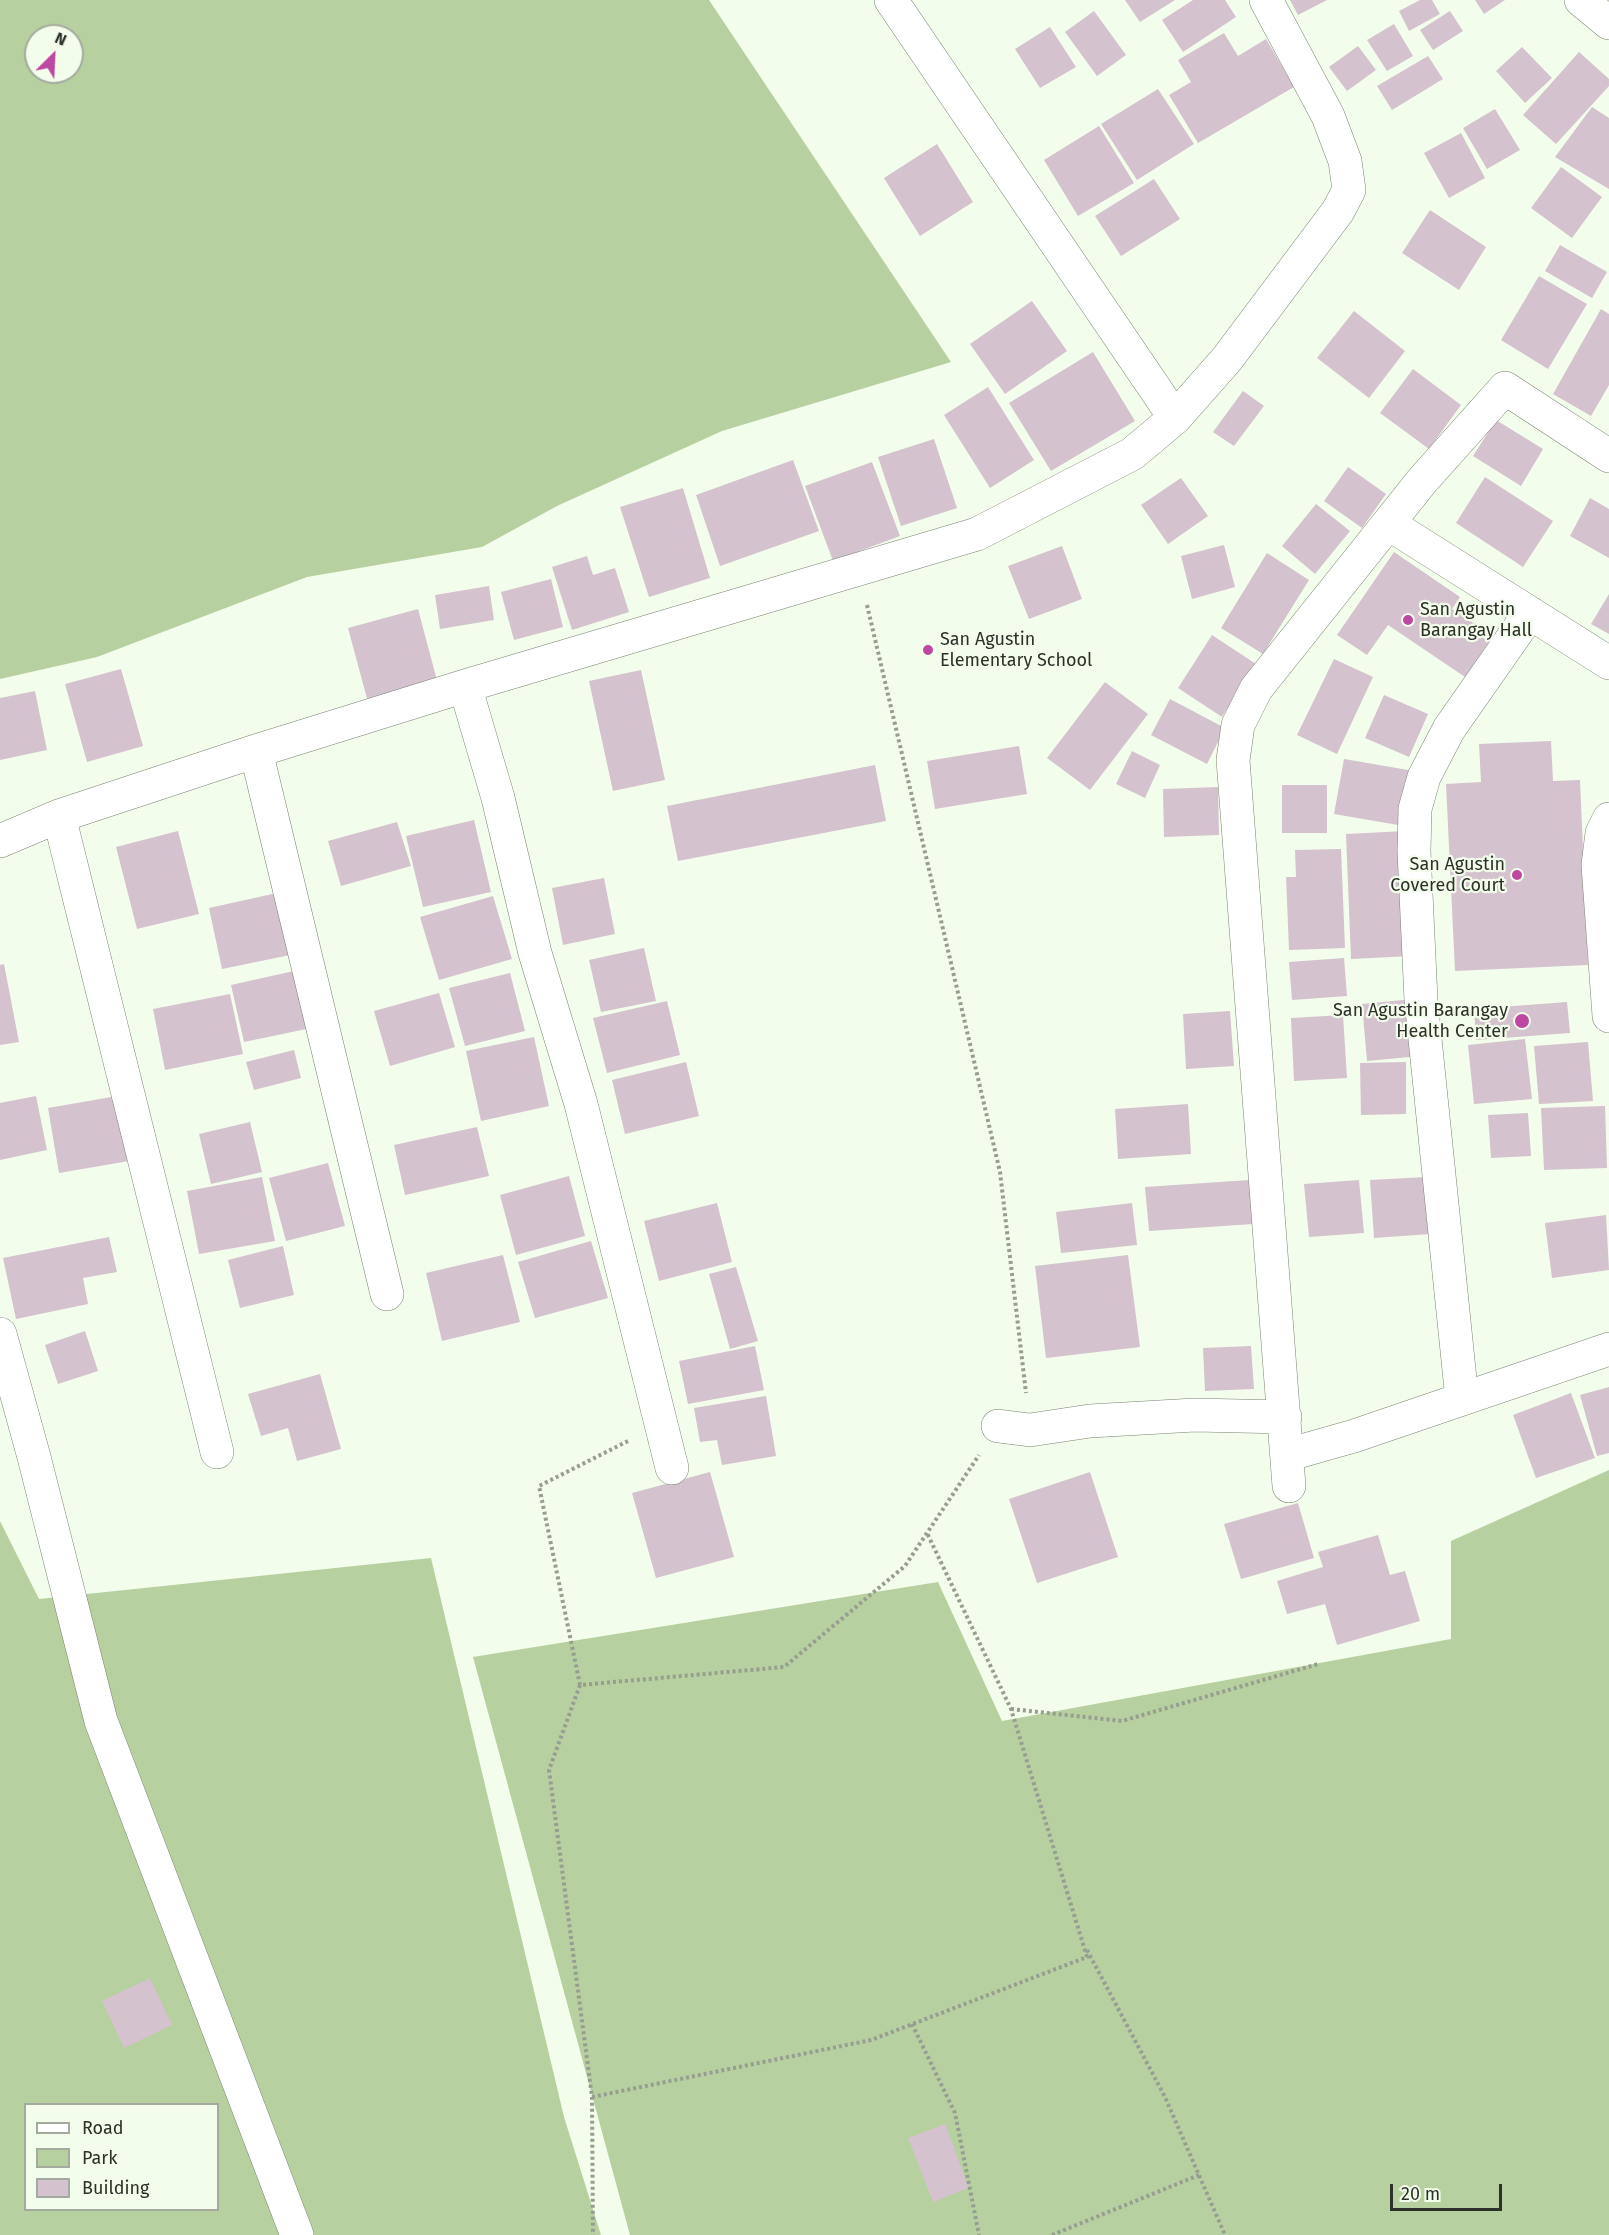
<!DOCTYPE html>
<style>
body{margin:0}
#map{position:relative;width:1609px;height:2235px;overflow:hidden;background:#f3fdeb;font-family:"Fira Sans",sans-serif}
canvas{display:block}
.legend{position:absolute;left:24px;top:2103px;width:195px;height:108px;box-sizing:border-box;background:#f3fdeb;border:2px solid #a4ab9e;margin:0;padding:8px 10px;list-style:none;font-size:18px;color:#2d312a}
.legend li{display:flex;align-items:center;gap:12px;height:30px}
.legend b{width:30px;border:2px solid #a4ab9e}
.north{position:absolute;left:24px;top:24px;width:60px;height:60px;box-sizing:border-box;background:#f3fdeb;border:2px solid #a4ab9e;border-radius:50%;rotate:24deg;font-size:16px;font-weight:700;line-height:24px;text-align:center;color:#2d312a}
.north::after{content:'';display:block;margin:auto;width:21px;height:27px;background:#bc48a1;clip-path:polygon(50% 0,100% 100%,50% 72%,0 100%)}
.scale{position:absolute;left:1390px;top:2184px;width:112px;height:27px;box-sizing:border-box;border:3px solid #2d312a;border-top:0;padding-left:8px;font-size:18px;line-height:21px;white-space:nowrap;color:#2d312a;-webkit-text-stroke:4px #f3fdeb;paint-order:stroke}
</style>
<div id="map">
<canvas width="1609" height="2235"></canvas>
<ul class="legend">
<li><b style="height:8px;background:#fff"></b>Road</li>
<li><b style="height:16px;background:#b6d09f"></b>Park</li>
<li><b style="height:16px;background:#d4c2ce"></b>Building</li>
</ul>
<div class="north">N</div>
<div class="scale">20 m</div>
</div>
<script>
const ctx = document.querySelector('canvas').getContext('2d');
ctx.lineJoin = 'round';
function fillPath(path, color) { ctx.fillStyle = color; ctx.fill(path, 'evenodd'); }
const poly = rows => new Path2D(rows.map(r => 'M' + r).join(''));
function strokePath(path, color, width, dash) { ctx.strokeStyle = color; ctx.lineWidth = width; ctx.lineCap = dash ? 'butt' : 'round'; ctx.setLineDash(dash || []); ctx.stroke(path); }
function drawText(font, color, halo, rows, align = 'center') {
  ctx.font = font + ' "Fira Sans",sans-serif'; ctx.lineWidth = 4.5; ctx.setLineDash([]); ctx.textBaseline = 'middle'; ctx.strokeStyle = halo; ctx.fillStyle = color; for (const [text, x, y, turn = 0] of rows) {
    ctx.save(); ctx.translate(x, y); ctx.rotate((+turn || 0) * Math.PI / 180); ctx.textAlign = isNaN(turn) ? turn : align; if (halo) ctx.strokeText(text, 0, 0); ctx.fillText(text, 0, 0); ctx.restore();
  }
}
fillPath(poly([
 [0,0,709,0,951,362,722,431,557,506,482,547,307,577,97,657,0,679],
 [36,36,72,36,72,72,36,72],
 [1609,1470,1609,2235,630,2235,473,1657,938,1582,1002,1721,1451,1639,1451,1541],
 [0,1521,39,1599,431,1558,564,2117,601,2235,0,2235],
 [26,2104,218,2104,218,2210,26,2210]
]), '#b6d09f');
fillPath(poly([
 [1125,0,1175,0,1140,22],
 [1193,0,1225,0,1236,17,1183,52,1162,20],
 [1290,0,1327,0,1298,15],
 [1420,0,1432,0,1440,14,1409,31,1399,11],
 [1475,0,1505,0,1484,14],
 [1094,11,1126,55,1097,76,1065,32],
 [1450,11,1463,31,1433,50,1420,30],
 [1394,24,1413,56,1387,71,1367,40],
 [1050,27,1076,67,1040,88,1015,49],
 [1224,33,1238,56,1266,39,1294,87,1198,143,1169,95,1191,82,1178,60],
 [1358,46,1376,70,1347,91,1329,67],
 [1522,47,1552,78,1525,103,1496,71],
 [1579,52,1609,79,1609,86,1556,144,1523,115],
 [1428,56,1443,79,1392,110,1377,86],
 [1158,89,1194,144,1137,180,1101,124],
 [1592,107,1609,118,1609,189,1555,157],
 [1495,109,1520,150,1487,169,1463,128],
 [1099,126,1134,183,1078,216,1044,160],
 [1461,133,1485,178,1449,198,1424,153],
 [937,144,973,202,920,236,884,178],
 [1561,167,1602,197,1572,238,1531,208],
 [1154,179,1180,219,1121,256,1095,216],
 [1430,210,1486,247,1459,290,1402,253],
 [1560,245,1607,272,1592,298,1545,271],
 [1539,276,1587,304,1548,369,1501,340],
 [1032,301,1067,351,1005,394,970,344],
 [1601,309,1609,314,1609,385,1591,416,1553,394],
 [1354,311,1405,351,1369,398,1317,358],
 [1093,352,1135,421,1051,471,1009,403],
 [1413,369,1461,405,1429,449,1380,413],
 [988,387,1034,460,990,488,944,415],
 [1243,391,1264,406,1234,446,1213,432],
 [1496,420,1543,449,1521,486,1473,456],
 [934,439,957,508,901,526,878,457],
 [793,460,819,531,720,566,696,495],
 [872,462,900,536,833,561,805,486],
 [1348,467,1386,494,1362,528,1324,501],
 [1485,477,1553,521,1523,567,1456,523],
 [1181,478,1208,516,1168,544,1141,505],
 [683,488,710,578,649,597,620,507],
 [1590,498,1609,509,1609,558,1570,536],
 [1316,504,1350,531,1315,574,1282,546],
 [1224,545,1235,587,1192,599,1181,556],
 [1062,546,1082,599,1029,619,1008,566],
 [1394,552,1460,597,1452,609,1493,636,1465,677,1388,625,1367,655,1337,635],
 [1267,553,1309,580,1263,654,1221,628],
 [587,556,593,575,615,568,629,612,572,630,552,567],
 [551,579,563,627,514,640,501,592],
 [489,586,494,620,440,629,435,595],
 [1609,594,1609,634,1591,624],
 [418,609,439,688,369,706,348,628],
 [1212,635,1256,664,1222,717,1178,688],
 [1334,659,1373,677,1337,754,1297,735],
 [121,669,143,746,87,762,65,684],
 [641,670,665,780,613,791,589,681],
 [1105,682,1148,714,1090,790,1047,758],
 [35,691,47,750,0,760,0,698],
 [1384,695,1428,714,1409,757,1365,738],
 [1170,699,1225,728,1207,764,1151,735],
 [1551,741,1553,781,1580,780,1588,965,1455,971,1446,784,1481,782,1479,744],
 [1019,746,1027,794,935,809,927,761],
 [1132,751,1160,765,1145,798,1116,784],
 [1344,759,1414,771,1404,826,1334,814],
 [875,765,886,821,678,861,667,806],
 [1282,785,1327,785,1327,833,1282,833],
 [1218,787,1219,835,1164,837,1163,789],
 [474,820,491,892,423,907,406,836],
 [397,822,411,866,341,886,328,841],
 [178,831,199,914,137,929,116,847],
 [1406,831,1412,956,1351,959,1346,834],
 [1341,849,1345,948,1289,950,1286,877,1296,877,1295,850],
 [604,878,615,934,563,945,552,888],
 [277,893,290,955,222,969,209,908],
 [493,896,512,959,439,980,420,917],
 [644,948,656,1001,601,1012,589,960],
 [1344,958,1347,996,1292,1000,1289,962],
 [4,964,19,1042,0,1045,0,965],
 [303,969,316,1027,244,1042,231,985],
 [510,973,525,1031,465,1046,449,988],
 [439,993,455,1047,390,1066,374,1011],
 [230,994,243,1054,165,1070,153,1009],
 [1414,999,1420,1056,1367,1061,1362,1004],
 [667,1001,680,1055,607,1073,593,1018],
 [1567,1002,1570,1033,1476,1040,1474,1009],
 [1230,1011,1234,1066,1186,1069,1183,1014],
 [1343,1015,1347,1078,1294,1081,1291,1018],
 [534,1037,549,1106,481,1121,466,1051],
 [1525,1039,1532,1099,1474,1104,1468,1045],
 [1588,1042,1593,1101,1539,1104,1534,1046],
 [294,1050,301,1078,254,1090,246,1062],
 [686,1062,699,1116,625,1134,612,1080],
 [1406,1062,1406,1114,1361,1115,1360,1063],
 [36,1096,47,1150,0,1160,0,1103],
 [117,1096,129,1161,59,1173,48,1108],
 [1188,1104,1191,1154,1118,1159,1115,1109],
 [1605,1106,1607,1168,1544,1170,1541,1108],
 [1528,1113,1531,1156,1491,1158,1488,1115],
 [250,1122,262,1172,211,1184,199,1134],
 [477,1127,489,1176,405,1195,394,1145],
 [328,1163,345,1226,286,1241,269,1178],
 [569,1176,585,1236,516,1255,500,1195],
 [262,1177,275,1241,199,1254,187,1191],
 [1426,1177,1430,1234,1374,1238,1370,1180],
 [1249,1180,1253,1224,1149,1231,1145,1187],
 [1359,1180,1364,1233,1309,1237,1304,1184],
 [717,1203,732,1262,659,1281,644,1221],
 [1132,1203,1137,1245,1061,1253,1056,1212],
 [1606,1215,1609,1270,1552,1278,1545,1223],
 [109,1237,117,1272,83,1278,88,1304,16,1319,3,1258],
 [591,1241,608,1298,535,1318,518,1262],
 [283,1246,294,1295,240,1308,228,1260],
 [503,1255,520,1322,442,1341,426,1273],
 [1128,1255,1140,1347,1046,1358,1035,1266],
 [736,1267,758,1341,730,1349,709,1274],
 [85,1331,98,1371,58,1384,45,1345],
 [755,1346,764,1390,688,1404,679,1361],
 [1251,1346,1254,1389,1205,1391,1203,1348],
 [320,1374,341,1449,297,1461,288,1428,261,1436,248,1394],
 [1609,1387,1609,1453,1597,1456,1580,1395],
 [1571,1393,1595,1458,1536,1478,1513,1415],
 [766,1396,776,1456,722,1465,717,1440,700,1442,694,1408],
 [710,1472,734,1557,656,1578,632,1493],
 [1090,1472,1118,1557,1037,1583,1009,1499],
 [1298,1503,1314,1558,1241,1579,1224,1524],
 [1378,1535,1390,1575,1405,1571,1420,1621,1337,1645,1325,1604,1287,1614,1277,1581,1323,1567,1318,1552],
 [150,1978,172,2025,124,2048,102,2001],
 [945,2124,969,2188,933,2202,908,2138]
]), '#d4c2ce');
const minor = poly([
 [891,0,1175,418],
 [1389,524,1609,663],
 [465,686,498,798,535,953,581,1104,672,1468],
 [256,751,387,1294],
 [59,816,217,1452],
 [1609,819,1602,833,1598,865,1609,1016],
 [0,841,59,816,256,751,465,686,977,534,1132,454,1175,418,1227,359,1338,211,1349,190,1345,161,1328,116,1266,0],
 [0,1334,34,1457,101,1721,297,2235],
 [1462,1399,1421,1000,1414,851,1415,809,1424,777,1449,729,1530,613],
 [998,1426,1030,1430,1090,1421,1195,1415,1285,1417],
 [1287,1455,1354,1436,1609,1349],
 [1289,1486,1233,760,1238,725,1256,689,1422,481,1505,388,1609,456]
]);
const tertiary = poly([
 [1581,0,1609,23]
]);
strokePath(minor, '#7a8373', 34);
strokePath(tertiary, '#7a8373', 34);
strokePath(poly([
 [867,605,1000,1172,1026,1393],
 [628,1441,539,1486,580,1685,784,1667,905,1566,979,1455],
 [580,1685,549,1770,592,2097,593,2235],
 [1011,1709,1122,1721,1318,1664],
 [1087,1950,1165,2097,1225,2235],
 [912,2024,955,2113,979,2235],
 [592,2097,871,2040,1087,1957,1011,1709,927,1533],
 [1052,2235,1199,2175]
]), '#979e91', 4, [3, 3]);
strokePath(minor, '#fff', 33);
strokePath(tertiary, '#fff', 33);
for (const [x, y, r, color] of [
 [1408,620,6,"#bc48a1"],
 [928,650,6,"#bc48a1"],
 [1517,875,6,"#bc48a1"],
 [1522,1021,8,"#bc48a1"]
]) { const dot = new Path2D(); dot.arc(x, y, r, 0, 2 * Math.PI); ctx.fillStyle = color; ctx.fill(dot); strokePath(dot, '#f3fdeb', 2); }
drawText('18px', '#2d312a', '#f3fdeb', [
 ["San Agustin",1420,610],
 ["Barangay Hall",1420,631],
 ["San Agustin",940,640],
 ["Elementary School",940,661],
 ["San Agustin",1505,865,"right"],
 ["Covered Court",1505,886,"right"],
 ["San Agustin Barangay",1508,1011,"right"],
 ["Health Center",1508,1032,"right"]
], 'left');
</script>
